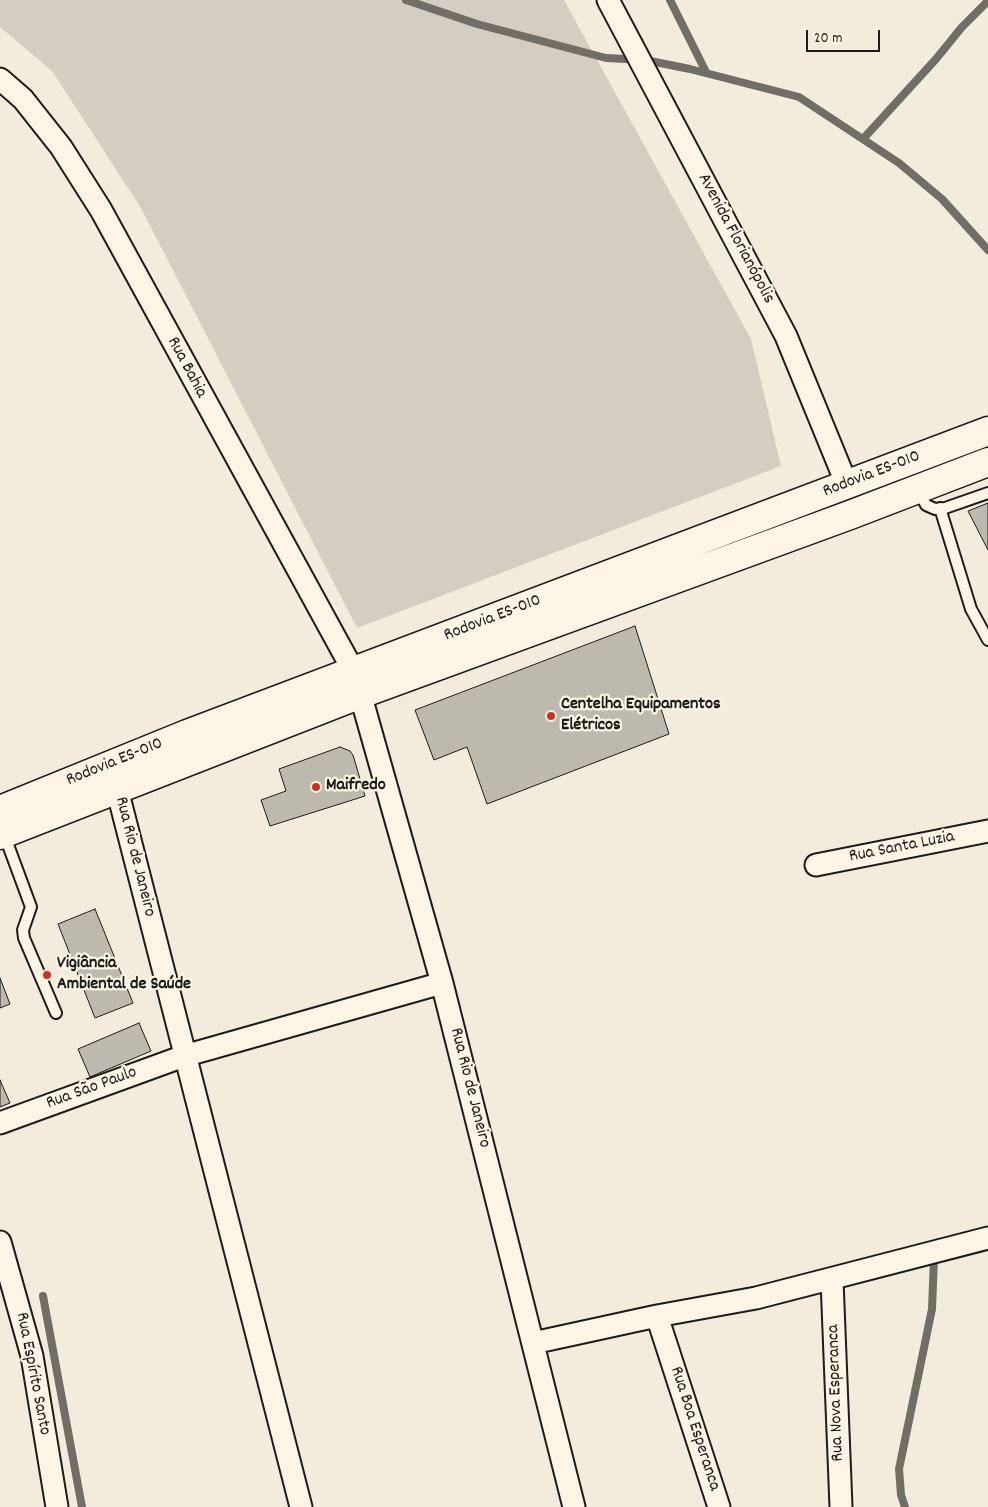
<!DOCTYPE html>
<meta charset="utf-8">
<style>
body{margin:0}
#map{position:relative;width:988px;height:1507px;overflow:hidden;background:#f3ecdd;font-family:Dekko,sans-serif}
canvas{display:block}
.scale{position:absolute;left:806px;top:30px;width:74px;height:22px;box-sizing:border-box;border:2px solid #1c1c1c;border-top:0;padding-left:6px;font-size:15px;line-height:18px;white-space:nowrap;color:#1c1c1c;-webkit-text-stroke:4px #fcf5e5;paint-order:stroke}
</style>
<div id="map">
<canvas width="988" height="1507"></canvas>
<div class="scale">20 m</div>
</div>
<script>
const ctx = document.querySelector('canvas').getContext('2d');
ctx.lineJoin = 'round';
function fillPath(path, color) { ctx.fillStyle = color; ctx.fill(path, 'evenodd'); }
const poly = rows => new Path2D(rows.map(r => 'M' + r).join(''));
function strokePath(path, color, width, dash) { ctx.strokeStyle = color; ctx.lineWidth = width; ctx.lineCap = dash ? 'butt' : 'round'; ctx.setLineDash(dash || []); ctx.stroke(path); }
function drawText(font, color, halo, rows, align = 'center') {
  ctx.font = font + ' Dekko,sans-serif'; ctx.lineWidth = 4.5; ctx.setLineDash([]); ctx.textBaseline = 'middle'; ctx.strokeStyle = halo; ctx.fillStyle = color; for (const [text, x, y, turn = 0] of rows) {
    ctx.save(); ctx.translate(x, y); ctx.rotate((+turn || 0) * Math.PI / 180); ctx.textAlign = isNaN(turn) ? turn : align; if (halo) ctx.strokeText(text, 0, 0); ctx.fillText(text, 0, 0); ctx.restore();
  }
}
fillPath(poly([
 [0,0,564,0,751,339,781,466,357,628,141,208,52,71,0,27]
]), '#d3cec1');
strokePath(poly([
 [406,0,477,24,606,58,645,60,690,69,799,97,899,163,942,199,988,250],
 [670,0,706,72],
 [863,139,936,59,962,27,988,1],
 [43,1296,82,1507],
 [905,1507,901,1495,899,1469,932,1309,934,1258]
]), '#716e68', 8);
const building = poly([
 [988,503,988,550,968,511,988,503],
 [635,626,669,734,487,804,467,747,434,760,415,710,635,626],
 [340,747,350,751,353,755,365,796,270,826,261,800,286,791,279,769,340,747],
 [95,909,133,1003,95,1018,58,924,95,909],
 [0,978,10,1004,0,1008,0,978],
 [139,1023,151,1051,90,1077,78,1049,139,1023],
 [0,1080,10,1103,0,1107,0,1080]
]);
fillPath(building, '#beb9ae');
strokePath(building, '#1c1c1c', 1);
const service = poly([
 [918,490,926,505,935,509,945,508,988,493],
 [940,508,971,609,988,640],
 [4,834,31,907,23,930,24,938,56,1013]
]);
const minor = poly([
 [608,0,786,336,847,485],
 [0,79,23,99,61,147,101,210,354,672,442,983,574,1507],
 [117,789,301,1507],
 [816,865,988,831],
 [0,1123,184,1056,442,983],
 [0,1242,32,1356,57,1507],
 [832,1280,841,1507],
 [533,1343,657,1316],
 [719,1507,657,1316,756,1298,988,1238]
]);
const secondary = poly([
 [0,810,187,734,988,431],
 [0,835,361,694,850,515,988,462]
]);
strokePath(service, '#1c1c1c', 14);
strokePath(minor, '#1c1c1c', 25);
strokePath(secondary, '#1c1c1c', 31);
strokePath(service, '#fcf5e5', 10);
strokePath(minor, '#fcf5e5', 21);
strokePath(secondary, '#fcf5e5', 28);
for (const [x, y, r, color] of [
 [551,716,5,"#c8321e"],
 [316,787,5,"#c8321e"],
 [47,975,5,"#c8321e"]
]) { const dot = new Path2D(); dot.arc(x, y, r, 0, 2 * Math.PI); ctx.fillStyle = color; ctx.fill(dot); strokePath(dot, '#fcf5e5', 2); }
drawText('18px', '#1c1c1c', '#fcf5e5', [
 ["Avenida Florianópolis",735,239,62],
 ["Rua Bahia",186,368,62],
 ["Rodovia ES-010",872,475,-21],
 ["Rodovia ES-010",493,619,-21],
 ["Rodovia ES-010",115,763,-22],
 ["Rua Santa Luzia",902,848,-11],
 ["Rua Rio de Janeiro",134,857,76],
 ["Rua Rio de Janeiro",469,1088,76],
 ["Rua São Paulo",92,1089,-20],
 ["Rua Espírito Santo",32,1374,79],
 ["Rua Nova Esperanca",837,1393,-92],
 ["Rua Boa Esperanca",694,1429,72]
]);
drawText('bold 18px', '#1c1c1c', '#fcf5e5', [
 ["Centelha Equipamentos",561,706],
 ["Elétricos",561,727],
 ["Maifredo",326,787],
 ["Vigiância",57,965],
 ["Ambiental de Saúde",57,986]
], 'left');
</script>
